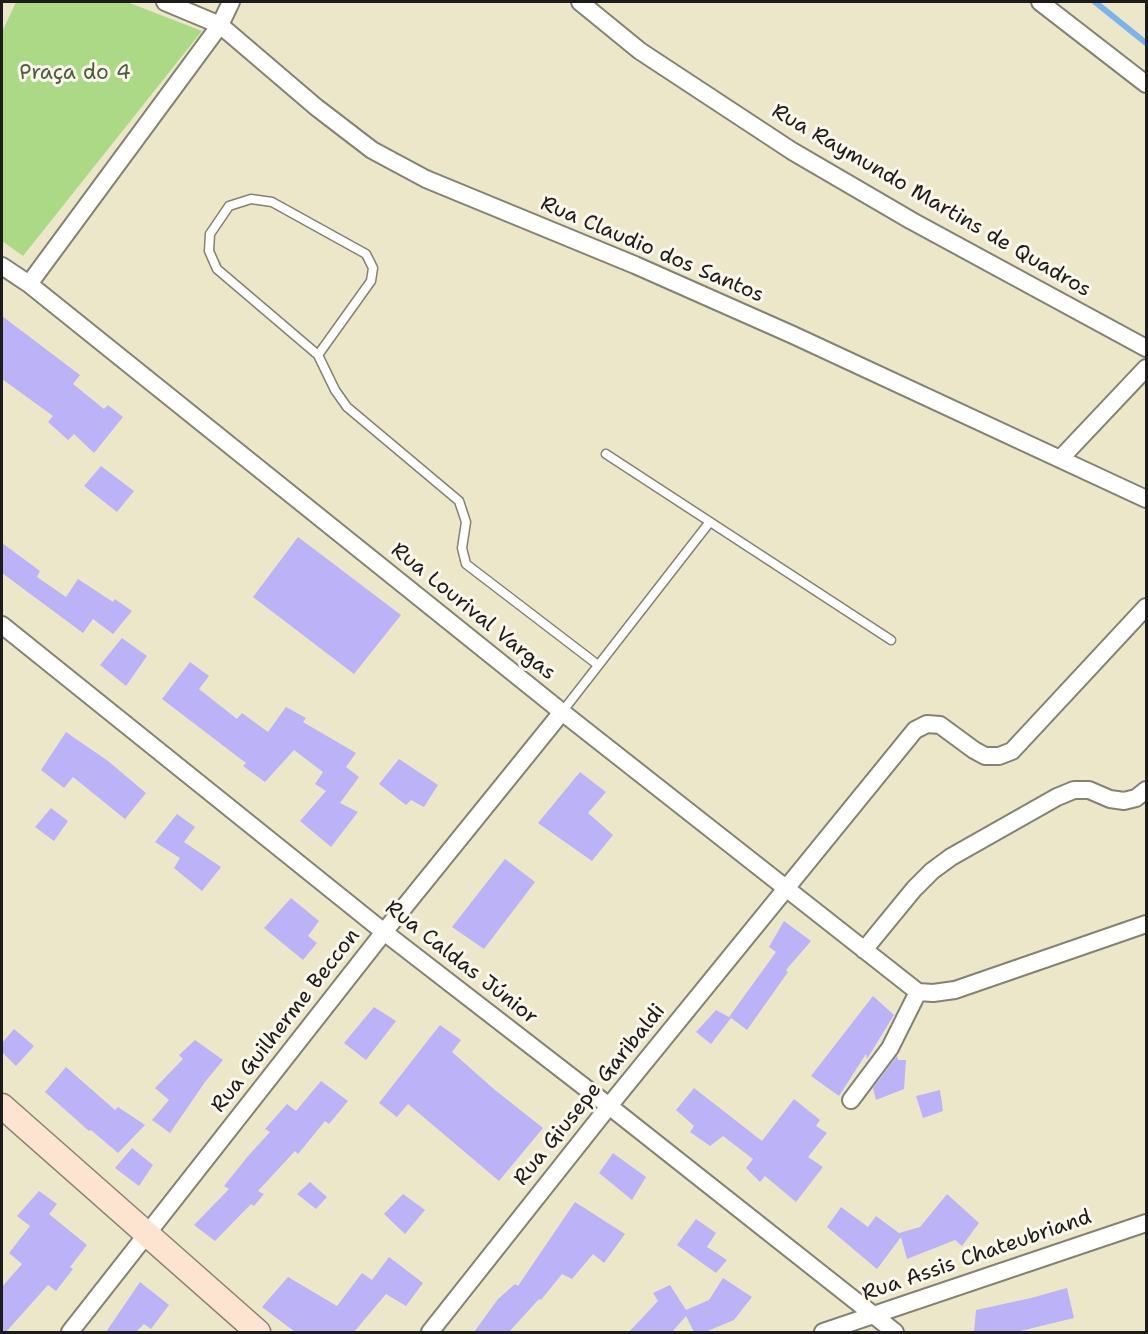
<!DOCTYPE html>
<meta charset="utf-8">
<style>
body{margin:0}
#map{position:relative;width:1148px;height:1334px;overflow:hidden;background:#ede7ca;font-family:"Shantell Sans",sans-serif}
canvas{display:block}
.frame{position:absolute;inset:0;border:3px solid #1c1c1c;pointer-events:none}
</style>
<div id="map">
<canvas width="1148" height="1334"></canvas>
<div class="frame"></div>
</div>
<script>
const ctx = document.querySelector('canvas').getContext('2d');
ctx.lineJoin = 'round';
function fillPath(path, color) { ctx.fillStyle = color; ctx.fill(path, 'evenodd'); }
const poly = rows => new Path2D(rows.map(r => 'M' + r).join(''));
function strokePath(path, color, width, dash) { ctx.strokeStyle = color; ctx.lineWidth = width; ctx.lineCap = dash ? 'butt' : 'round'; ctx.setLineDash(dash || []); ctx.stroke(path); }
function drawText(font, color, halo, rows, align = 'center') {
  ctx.font = font + ' "Shantell Sans",sans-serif'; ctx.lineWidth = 6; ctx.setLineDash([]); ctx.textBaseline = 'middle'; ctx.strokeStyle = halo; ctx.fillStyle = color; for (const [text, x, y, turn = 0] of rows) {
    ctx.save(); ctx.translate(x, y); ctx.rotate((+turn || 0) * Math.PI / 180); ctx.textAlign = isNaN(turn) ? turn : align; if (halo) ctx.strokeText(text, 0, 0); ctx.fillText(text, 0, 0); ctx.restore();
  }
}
fillPath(poly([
 [16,2,127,2,202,31,23,256,2,241,2,32]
]), '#abd986');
strokePath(poly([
 [1095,2,1146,43]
]), '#7cb3eb', 6);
fillPath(poly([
 [2,316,80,375,73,384,104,409,108,405,123,417,94,453,74,434,68,440,48,422,53,416,2,379],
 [101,466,134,491,117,512,84,486],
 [298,537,401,615,354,674,253,597],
 [2,543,40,571,37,577,66,597,78,579,113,602,115,599,132,611,113,634,93,619,83,633,2,573],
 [122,638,147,656,126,686,100,665],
 [190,662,209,676,199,689,237,719,242,713,268,732,286,707,306,718,303,722,356,753,346,767,359,777,340,803,358,812,331,847,300,821,326,791,315,784,323,772,294,750,265,782,243,766,246,763,162,699],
 [66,732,108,761,146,793,125,819,73,777,64,788,41,770],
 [399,759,438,785,424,807,411,800,406,805,379,784],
 [580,772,606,792,588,813,613,835,592,861,538,823],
 [51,808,68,821,54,841,35,827],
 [177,814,195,827,184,842,221,867,202,891,174,868,180,858,155,842],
 [505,859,535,882,484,949,452,927],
 [291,898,319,921,308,936,317,943,303,960,264,928],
 [784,921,811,941,786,970,788,972,747,1030,731,1018,711,1044,696,1032,716,1010,729,1017,776,952,769,947],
 [873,996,894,1015,867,1059,866,1054,839,1096,811,1076],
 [374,1007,396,1021,366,1060,344,1043],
 [440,1025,461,1040,452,1052,495,1090,543,1128,499,1181,408,1104,397,1117,379,1103],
 [14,1029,34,1046,16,1066,2,1052,2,1043],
 [195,1040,223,1060,205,1082,170,1133,152,1120,169,1100,155,1088,183,1059,179,1055],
 [897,1056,898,1060,906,1060,904,1089,876,1100,873,1088],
 [66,1067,115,1110,118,1107,145,1125,118,1153,91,1130,89,1131,45,1092],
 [321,1081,348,1101,329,1124,325,1121,298,1154,295,1151,258,1191,264,1194,254,1206,251,1204,215,1241,194,1225,229,1189,224,1186,248,1156,270,1132,265,1129,287,1104,296,1111],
 [694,1088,762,1141,794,1099,820,1120,816,1126,827,1133,808,1157,823,1167,796,1202,765,1176,760,1182,746,1168,753,1159,723,1136,710,1146,690,1132,694,1126,676,1110],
 [940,1090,943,1111,923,1118,916,1096],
 [132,1148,153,1165,139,1186,115,1168],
 [613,1153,646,1177,632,1200,599,1173],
 [310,1182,327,1197,316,1209,297,1194],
 [39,1191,57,1204,49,1214,87,1245,70,1267,73,1269,56,1291,48,1285,6,1332,2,1332,2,1287,22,1264,9,1253,30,1226,17,1216],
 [403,1194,425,1210,405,1234,384,1214],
 [947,1194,979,1223,962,1246,955,1240,907,1259,901,1237,877,1269,827,1227,841,1207,868,1227,876,1216,899,1233,920,1227],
 [575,1202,625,1234,604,1263,593,1254,572,1279,562,1274,541,1300,539,1299,509,1332,474,1332,498,1299,515,1284,518,1286],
 [696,1219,716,1233,707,1247,727,1260,716,1273,677,1245],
 [389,1257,423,1283,406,1306,386,1294,354,1332,295,1332,262,1307,288,1277,337,1306,362,1273,372,1280],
 [723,1278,752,1297,734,1320,705,1332,694,1332,686,1316,672,1332,629,1332,658,1301,653,1293,670,1285,686,1310,709,1300],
 [140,1282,169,1305,151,1329,144,1324,136,1332,106,1332],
 [1067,1288,1074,1318,1016,1332,974,1332,976,1310,1031,1298]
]), '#bcb2f7');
const lane = poly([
 [318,355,371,281,373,268,366,254,272,202,251,199,229,206,210,234,209,251,217,269,318,355,335,390,347,407,459,501,466,522,462,548,466,564,598,665],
 [606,454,891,640],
 [562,712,709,523]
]);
const street = poly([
 [165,2,220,25,316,107,372,150,426,179,635,265,793,335,1146,499],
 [580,2,640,51,792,151,912,221,1146,348],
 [1040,2,1146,84],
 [2,266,29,284,562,712,918,992],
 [29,284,220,25,231,2],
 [1060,459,1146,368],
 [2,625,384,932,609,1106,895,1332],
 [864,950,914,889,932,871,951,857,1057,797,1074,790,1089,790,1110,799,1124,801,1136,798,1146,790],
 [918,992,933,993,955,990,1146,924],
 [851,1100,890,1048,918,992],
 [70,1332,384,932,562,712],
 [430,1332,609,1106,915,730,927,724,940,725,974,750,985,756,999,756,1012,751,1146,607],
 [823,1332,1146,1223]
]);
const secondary = poly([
 [2,1106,258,1332]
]);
strokePath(lane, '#848273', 11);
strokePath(street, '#848273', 20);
strokePath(secondary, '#848273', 27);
strokePath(lane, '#fff', 8);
strokePath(street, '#fff', 16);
strokePath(secondary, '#fde4d1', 24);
drawText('21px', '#4e5e41', '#fbf7ec', [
 ["Praça do 4",75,74]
]);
drawText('21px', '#1c1c1c', '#fbf7ec', [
 ["Rua Raymundo Martins de Quadros",931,201,30],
 ["Rua Claudio dos Santos",652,250,23],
 ["Rua Lourival Vargas",473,612,39],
 ["Rua Caldas Júnior",461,963,38],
 ["Rua Guilherme Beccon",286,1021,-52],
 ["Rua Giusepe Garibaldi",590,1095,-51],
 ["Rua Assis Chateubriand",977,1256,-19]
]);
</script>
